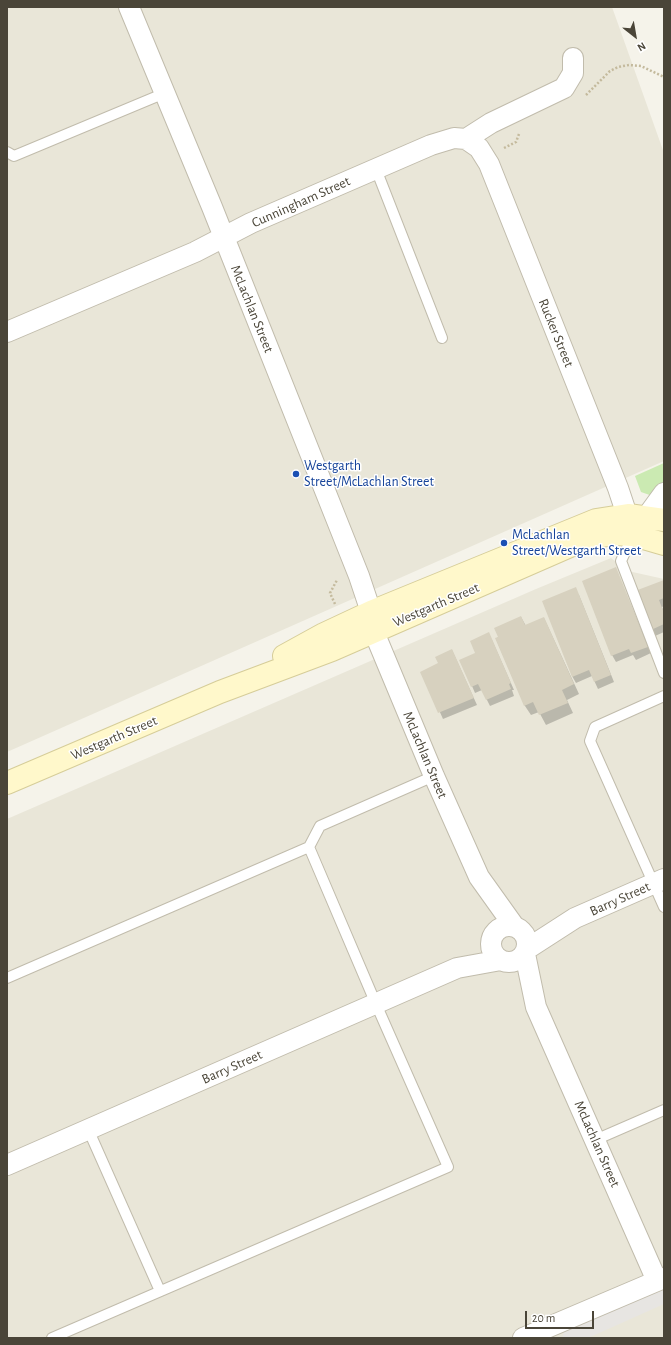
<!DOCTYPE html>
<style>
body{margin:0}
#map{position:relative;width:671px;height:1345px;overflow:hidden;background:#f5f3ea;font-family:"Alegreya Sans",sans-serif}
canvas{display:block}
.frame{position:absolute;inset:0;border:8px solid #4a4538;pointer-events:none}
.north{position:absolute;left:615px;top:16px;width:40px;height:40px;-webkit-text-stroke:3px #fff;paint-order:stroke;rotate:149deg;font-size:11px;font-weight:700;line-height:16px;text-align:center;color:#4a4538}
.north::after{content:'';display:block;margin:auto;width:14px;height:18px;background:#4a4538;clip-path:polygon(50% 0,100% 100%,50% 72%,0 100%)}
.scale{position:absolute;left:525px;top:1311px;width:69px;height:18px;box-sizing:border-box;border:2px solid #4a4538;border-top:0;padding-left:5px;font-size:12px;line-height:14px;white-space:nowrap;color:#4a4538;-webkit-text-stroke:3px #fff;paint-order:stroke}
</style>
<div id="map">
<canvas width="671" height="1345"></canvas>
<div class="frame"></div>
<div class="north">N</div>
<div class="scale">20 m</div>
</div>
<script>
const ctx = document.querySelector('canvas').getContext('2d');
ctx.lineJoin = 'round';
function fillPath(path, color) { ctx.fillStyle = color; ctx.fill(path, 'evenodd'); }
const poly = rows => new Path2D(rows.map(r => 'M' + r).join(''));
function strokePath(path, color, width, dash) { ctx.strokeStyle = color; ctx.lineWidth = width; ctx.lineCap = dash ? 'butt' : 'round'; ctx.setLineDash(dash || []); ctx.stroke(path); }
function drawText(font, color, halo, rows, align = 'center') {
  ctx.font = font + ' "Alegreya Sans",sans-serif'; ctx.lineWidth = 3; ctx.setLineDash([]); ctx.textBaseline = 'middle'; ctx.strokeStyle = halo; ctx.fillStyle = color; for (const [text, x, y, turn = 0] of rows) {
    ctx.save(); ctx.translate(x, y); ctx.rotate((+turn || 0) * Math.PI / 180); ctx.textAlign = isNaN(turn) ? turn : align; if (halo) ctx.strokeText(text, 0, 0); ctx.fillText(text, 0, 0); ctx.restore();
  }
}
fillPath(poly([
 [7,7,612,7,664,153,664,461,7,752],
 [611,558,628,571,664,579,664,1338,7,1338,7,819,536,589]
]), '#e9e6d8');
fillPath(poly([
 [664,463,664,500,641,492,635,476]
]), '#cbeab2');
fillPath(poly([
 [664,1287,664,1304,588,1338,562,1338,564,1332]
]), '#e7e5e2');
fillPath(poly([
 [615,568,651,653,636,660,633,655,616,662,612,655],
 [664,583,664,606,662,607,664,613,664,632,655,636,637,592],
 [579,595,614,682,598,689,592,676,576,683,572,676],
 [521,617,526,626,544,618,579,694,567,700,573,713,546,725,539,712,531,715,525,706,496,639],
 [492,640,514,690,512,690,514,696,490,706,482,690,475,693,472,686,476,653],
 [452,650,477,705,443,719,422,672,440,664]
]), '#0003');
fillPath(poly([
 [616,567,648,647,631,653,629,649,611,656,582,581],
 [664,580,664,598,659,600,664,613,664,624,651,630,635,591],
 [576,587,611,675,594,682,589,670,572,677,542,601],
 [521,616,525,625,544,617,574,684,562,690,568,703,539,715,533,702,524,706,495,638,498,637,494,628],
 [489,632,511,683,509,684,511,689,486,700,478,684,471,687,459,660,475,653,470,641],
 [452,649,474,698,438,713,420,672,438,663,435,657]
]), '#d7d1bf');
const service = poly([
 [7,152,14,156,165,93],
 [376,169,442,338],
 [633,535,621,561,664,673],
 [664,696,595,727,590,741,664,907],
 [7,978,309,847,320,826,434,776],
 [88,1129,160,1291],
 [595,1140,664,1110],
 [52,1338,448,1167,376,1004,309,847]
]);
const minor = poly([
 [129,7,212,207,359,576,371,612],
 [466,139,491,123,564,88,573,73,573,58],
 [7,332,195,252,251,223,431,145,454,138,466,139,479,148,489,164,618,488,632,530],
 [637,530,664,493],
 [374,632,434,776,479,877,514,926],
 '491 944a18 18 0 1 1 36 0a18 18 0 1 1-36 0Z',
 [527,949,575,918,664,879],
 [525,954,536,1007,657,1281],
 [7,1165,457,968,501,960],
 [523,1338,664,1278]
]);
const secondary = poly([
 [284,656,324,634,371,612,596,520,628,515,664,520],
 [7,783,220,692,332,650,577,543,596,537,613,534,633,535,664,544]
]);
strokePath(service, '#c1bcac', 12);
strokePath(minor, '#c1bcac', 22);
strokePath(secondary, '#d6cd99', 24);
strokePath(poly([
 [586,95,610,71,618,67,629,65,641,66,664,77],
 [504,148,516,142,519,134],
 [335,604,330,593,337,580]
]), '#c4ba9d', 2.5, [2, 2]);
strokePath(service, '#fff', 10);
strokePath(minor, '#fff', 20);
strokePath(secondary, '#fff8cb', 22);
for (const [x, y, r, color] of [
 [296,474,4,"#1a4fb4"],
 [504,543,4,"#1a4fb4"]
]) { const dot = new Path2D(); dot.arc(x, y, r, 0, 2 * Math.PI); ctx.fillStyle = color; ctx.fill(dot); strokePath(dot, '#fff', 1.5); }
drawText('14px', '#4a4538', '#fff', [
 ["Cunningham Street",301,202,-24],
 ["McLachlan Street",252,309,68],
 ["Rucker Street",556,333,68],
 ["Westgarth Street",436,605,-23],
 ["Westgarth Street",114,738,-23],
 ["McLachlan Street",425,755,67],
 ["Barry Street",620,899,-24],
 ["Barry Street",232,1067,-24],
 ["McLachlan Street",597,1144,66]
]);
drawText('14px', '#164399', '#fff', [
 ["Westgarth",304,466],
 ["Street/McLachlan Street",304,482],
 ["McLachlan",512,535],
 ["Street/Westgarth Street",512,551]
], 'left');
</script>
